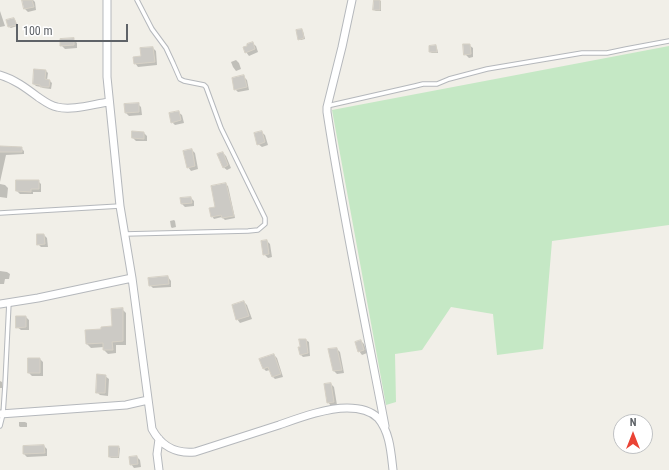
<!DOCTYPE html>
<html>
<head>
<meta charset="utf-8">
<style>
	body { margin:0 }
	#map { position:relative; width:669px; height:470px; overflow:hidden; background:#f1efe8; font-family:"Roboto Condensed",sans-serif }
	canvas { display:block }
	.north { position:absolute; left:613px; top:414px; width:40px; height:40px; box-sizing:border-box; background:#fff; border:1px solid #bfc1c3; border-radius:50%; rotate:0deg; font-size:11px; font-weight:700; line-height:16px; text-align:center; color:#5f6368 }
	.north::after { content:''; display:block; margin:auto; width:14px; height:18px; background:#ea4335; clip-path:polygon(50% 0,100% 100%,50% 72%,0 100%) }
	.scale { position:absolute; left:16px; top:24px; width:112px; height:18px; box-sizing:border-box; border:2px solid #5f6368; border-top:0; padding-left:5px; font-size:12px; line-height:14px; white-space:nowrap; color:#5f6368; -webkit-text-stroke:3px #fff; paint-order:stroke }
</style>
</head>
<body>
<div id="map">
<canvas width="669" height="470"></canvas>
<div class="north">N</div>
<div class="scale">100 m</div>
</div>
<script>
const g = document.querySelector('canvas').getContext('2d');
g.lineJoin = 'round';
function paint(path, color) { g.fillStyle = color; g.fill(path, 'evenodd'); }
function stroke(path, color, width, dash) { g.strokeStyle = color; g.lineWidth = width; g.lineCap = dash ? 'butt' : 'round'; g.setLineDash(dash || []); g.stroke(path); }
paint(new Path2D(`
	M669 46V225L552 241 543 349 497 355 493 314 451 307 422 350 395 354 396 402 386 405 332 110Z`), '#c5e8c5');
paint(new Path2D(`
	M28 0H33L35 2 36 10 28 12 25 9Z
	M375 0 381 1V11H376L374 10Z
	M0 11 5 26 0 27Z
	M14 19 15 20 17 26 11 28 9 27 8 21Z
	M302 30 303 31 305 39 301 40 299 39Z
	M73 39 77 43V48L65 49 61 45Z
	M252 43 256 46 258 52 249 56 246 52Z
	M469 45 473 48V57L469 58 465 54Z
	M436 46 437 48 438 53H432L430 52Z
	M153 48 156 51 157 65 138 67 135 63Z
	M236 60 239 63 241 69 236 71 233 67 231 62Z
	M35 70 46 71 48 73 47 80H49L52 83 51 89 43 88 41 87 36 86 34 84Z
	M244 77 247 80 249 90 238 92 235 89Z
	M138 104 141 107 142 115 129 116 126 113Z
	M178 112 182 115 184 123 175 125 172 122Z
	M133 132 144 133 147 136V141H136L133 138Z
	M261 132 265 135 268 145 262 147 258 144Z
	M0 147 21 148 24 151V154L6 155 0 182Z
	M192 150 195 153 198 169 191 171 188 167Z
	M223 153 226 156 231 168 227 170 223 167Z
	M38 181 41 184V192H33V194H20L17 191Z
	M0 184 5 185 8 188 7 198 0 197Z
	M225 184 228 186 235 218 225 220 222 217 214 219 212 216Z
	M191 198 194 201V206L185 207 182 204Z
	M174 220 175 221 176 227 172 228 171 227 170 221Z
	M44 235 47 238 48 247H41L38 244Z
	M267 241 270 244 272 257 268 258 264 254Z
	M0 271 7 272 10 274 9 279H5L4 284H0Z
	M168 277 171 281V287L153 288 150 285Z
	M244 302 247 305 252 319 240 323 237 319Z
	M122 309 126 313V345H116V353L108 354 104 350V347L91 348 87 344 113 327Z
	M26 317 29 320V330H21L17 327Z
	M306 340 309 342 310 356 303 357 301 355Z
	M361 341 364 344 367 353 362 355 359 351Z
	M337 349 340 352 344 373 337 374 334 371 330 350Z
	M274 355 277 358 283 377 275 379 273 377 270 370 266 371 264 369Z
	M29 359H40L43 362V376H32L29 373Z
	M105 376 109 379 108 396 100 395 97 392Z
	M0 381 2 382V388H0Z
	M331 384 334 387 337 405 331 406 328 402Z
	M19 422H25L27 423V427H20L19 426Z
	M44 446 47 449V456L27 457 24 454Z
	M118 447 120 448 119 458H111L110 457Z
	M137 457 140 460 141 467 134 468 131 464Z`), '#0003');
const building = new Path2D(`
	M22 0H32L34 7 24 9Z
	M374 0H380V10H373Z
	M14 18 17 25 8 27 6 20Z
	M302 29 304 38 298 40 296 30Z
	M74 38V45L60 46V39Z
	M253 42 255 49 245 53 243 47 247 46V44Z
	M463 44H470L471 54 464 55Z
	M436 45 437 52H429V46Z
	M153 47 155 62 134 64 133 57 141 56 140 48Z
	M34 69 46 70 45 79 50 80 49 87H40V85L33 84Z
	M244 75 247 87 234 90 232 78Z
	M139 103V112L125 113 124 104Z
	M179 111 181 120 171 123 169 113Z
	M132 131 144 132V139L132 138Z
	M262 131 265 142 257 145 254 133Z
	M0 146 22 147V152H0Z
	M192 149 195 166 187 168 183 151Z
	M223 152 228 165 223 168 217 154Z
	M16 180H39V189H31V192L16 191Z
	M226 183 234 216 222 218 221 215 211 217 209 208 215 207 211 186Z
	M191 197 192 203 181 204 180 198Z
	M37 234H44L45 244 37 245Z
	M267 240 269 254 263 255 261 241Z
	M168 276 169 284 149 286 148 278Z
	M244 301 249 316 236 320 232 305Z
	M123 308V341L112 342 113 350H103V343L86 344 85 330 101 329V327L112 326 111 309Z
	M16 316H26V327L16 328Z
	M299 339H306L308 353 300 355 298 347H300Z
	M361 340 364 350 358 352 355 342Z
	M337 348 342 370 333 371 328 349Z
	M274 354 281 374 272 377 268 367 263 369 259 359Z
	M28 358H40V373H28Z
	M97 374 106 375 105 393H96Z
	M331 383 334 402 327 403 324 384Z
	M44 445 45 453 23 454V446Z
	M109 446H119L118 457H109Z
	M137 456 138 464 130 465 129 457Z`);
paint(building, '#cccac5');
stroke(building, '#d6d1c6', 1);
const service = new Path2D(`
	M327 106 415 86 423 84H437L449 79 487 69 582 53H607L626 49 669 41
	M0 213 120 206
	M125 234 248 231 258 230 265 224V218L221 128 206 87 204 85 184 81 180 79 173 63 166 48 152 29 137 0
	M0 426 3 414 5 385 9 302`);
const minor = new Path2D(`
	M107 0V77L120 206 132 278 152 429C161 446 176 454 195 452 223 443 251 434 279 425 299 418 326 408 347 408 358 408 370 410 378 418 390 432 391 453 393 470
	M352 0 342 47 327 107V112C343 217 365 321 385 426
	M0 75C14 79 26 88 38 97 44 101 50 106 57 107 72 111 94 104 109 102
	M0 304 38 298 132 278
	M0 414 126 405 148 400
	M159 439 157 454 159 470`);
stroke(service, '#b5b8bc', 5.5);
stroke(minor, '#b5b8bc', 9);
stroke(service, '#fff', 3.5);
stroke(minor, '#fff', 7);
</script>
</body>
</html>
